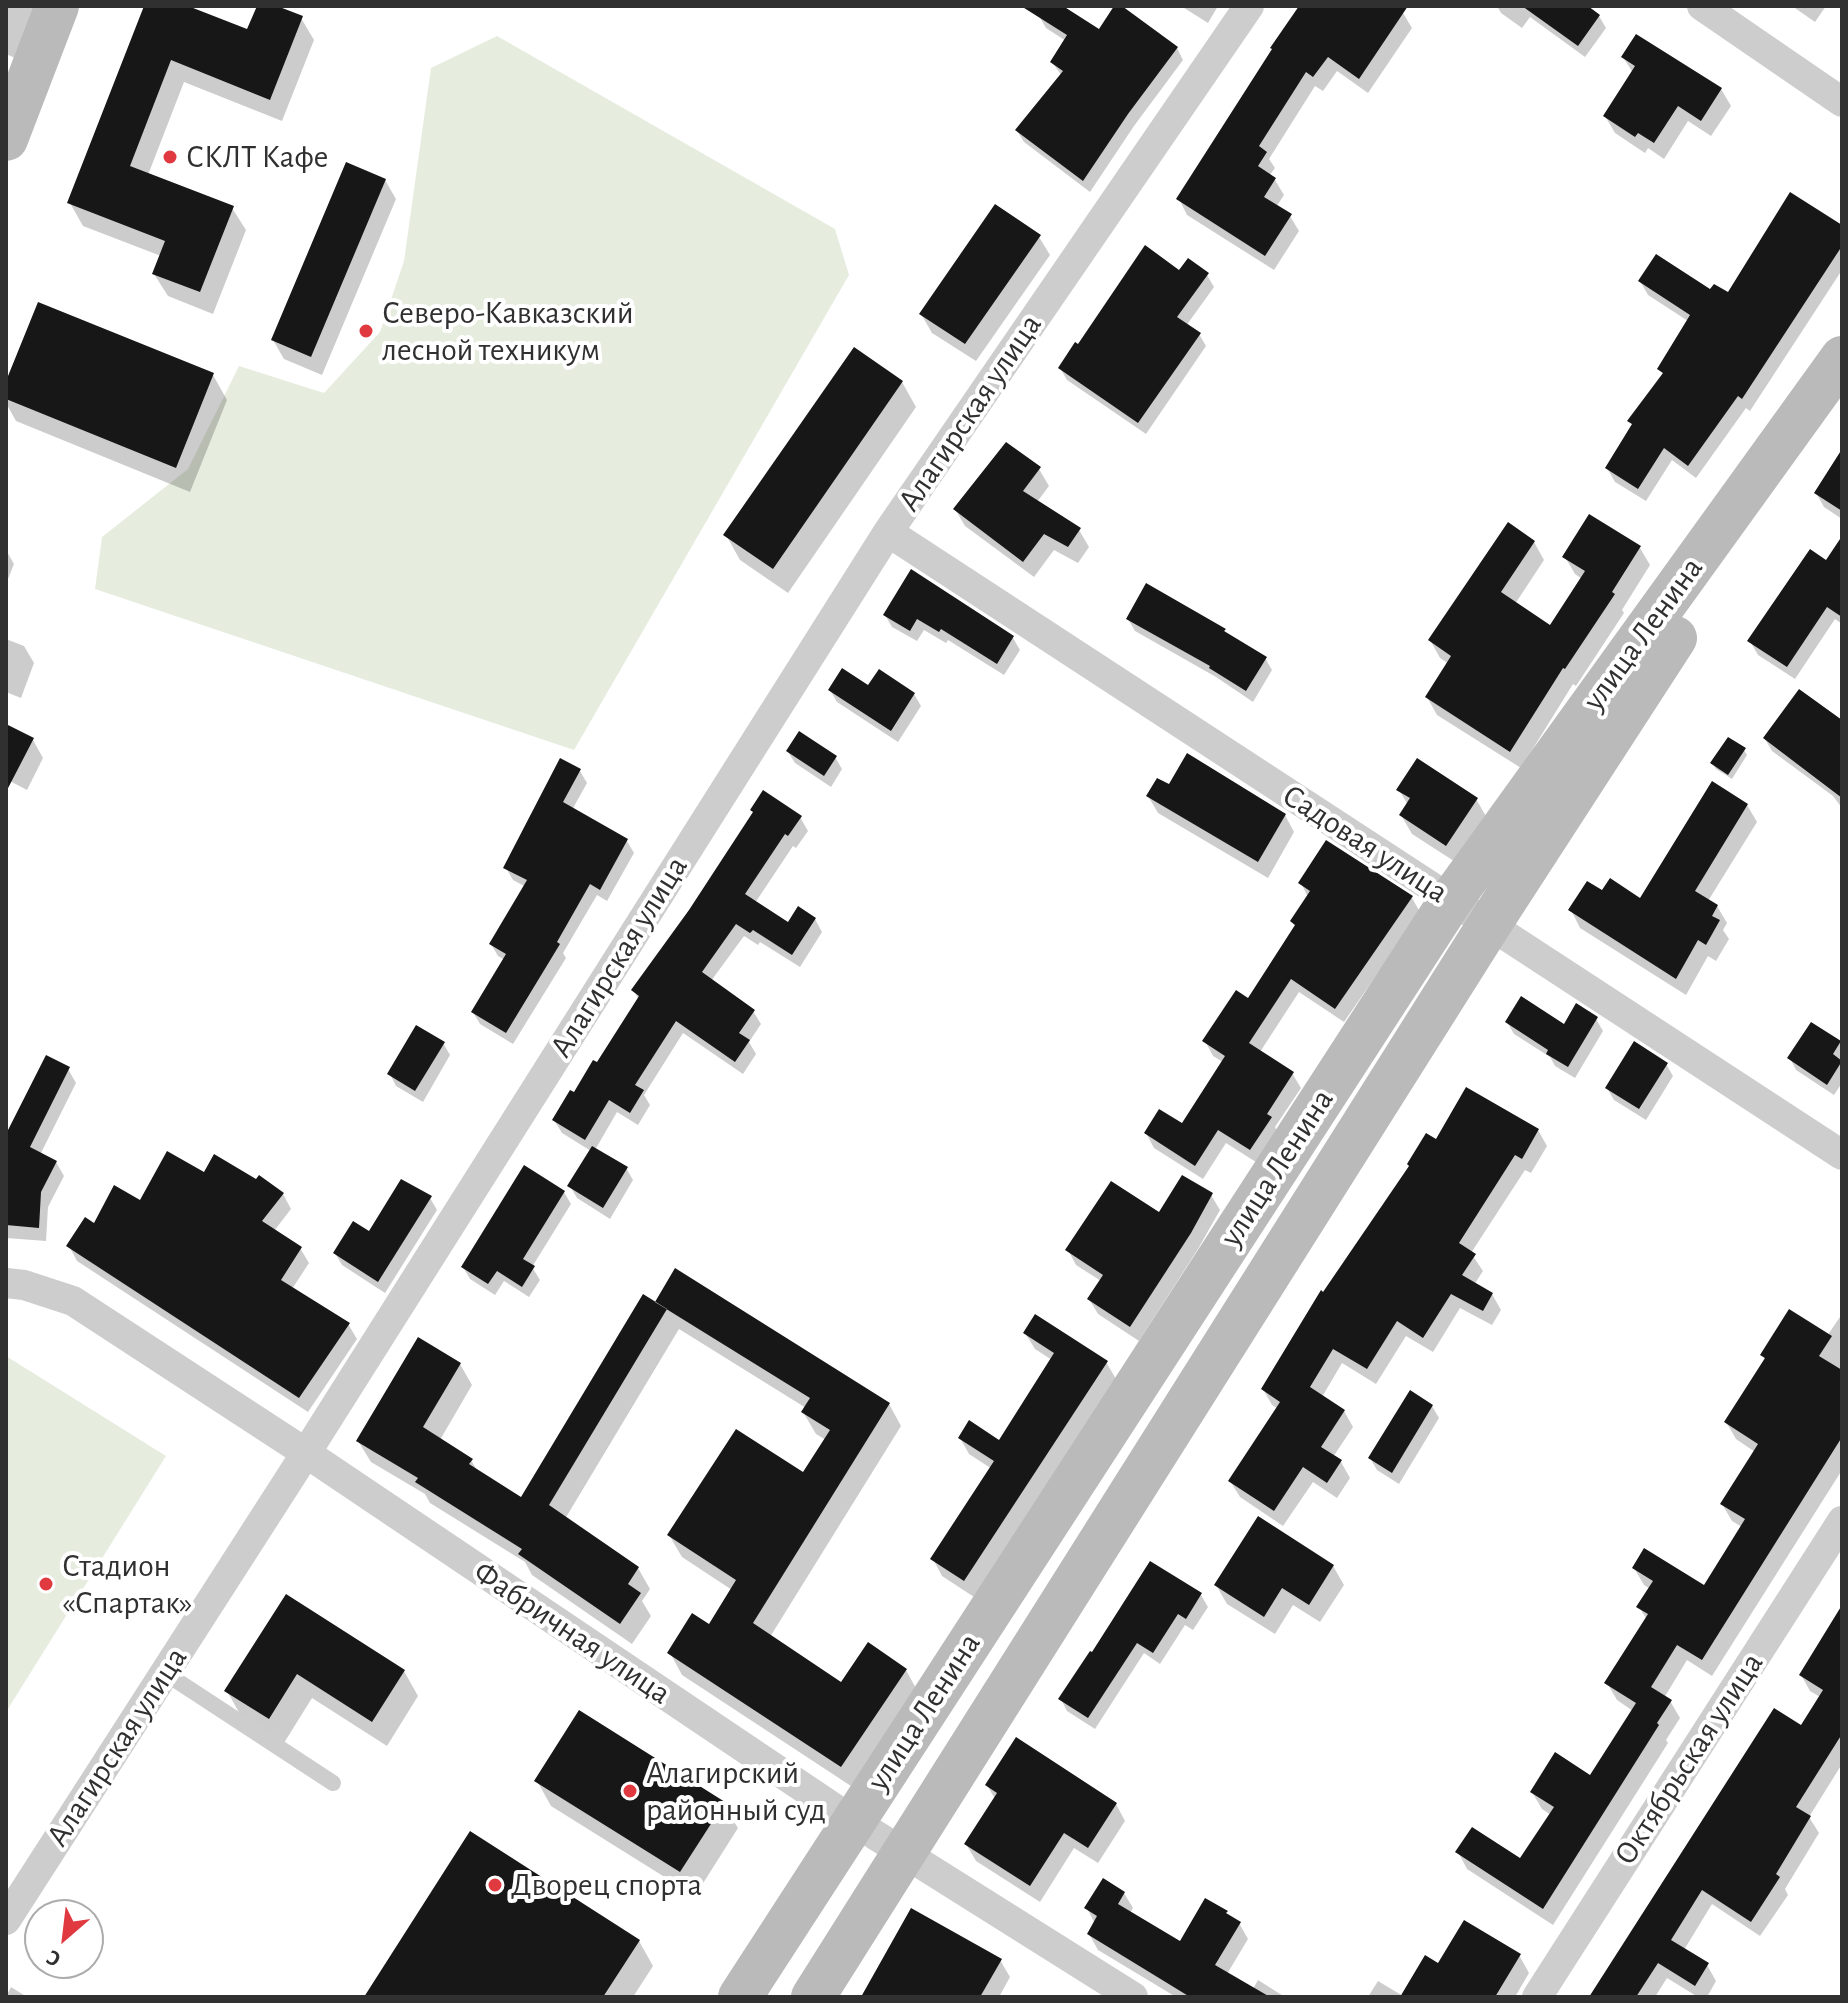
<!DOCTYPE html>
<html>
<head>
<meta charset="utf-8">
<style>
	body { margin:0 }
	#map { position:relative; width:1848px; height:2003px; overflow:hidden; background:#fff; font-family:"Alegreya Sans",sans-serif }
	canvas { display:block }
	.frame { position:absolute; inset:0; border:8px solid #303030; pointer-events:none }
	.north { position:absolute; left:24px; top:1899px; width:80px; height:80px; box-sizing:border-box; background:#fff; border:2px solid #acacac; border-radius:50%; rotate:208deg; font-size:22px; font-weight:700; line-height:32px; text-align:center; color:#303030 }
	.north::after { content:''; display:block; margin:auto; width:28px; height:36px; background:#e03a40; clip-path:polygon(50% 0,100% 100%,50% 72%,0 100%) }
</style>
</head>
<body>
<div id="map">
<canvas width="1848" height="2003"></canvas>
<div class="frame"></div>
<div class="north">С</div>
</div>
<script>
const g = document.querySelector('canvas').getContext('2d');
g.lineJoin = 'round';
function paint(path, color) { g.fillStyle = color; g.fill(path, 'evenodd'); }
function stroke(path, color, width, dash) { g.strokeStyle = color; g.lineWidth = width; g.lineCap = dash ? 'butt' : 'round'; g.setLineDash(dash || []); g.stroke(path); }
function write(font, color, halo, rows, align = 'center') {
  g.font = font + ' "Alegreya Sans",sans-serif'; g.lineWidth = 8; g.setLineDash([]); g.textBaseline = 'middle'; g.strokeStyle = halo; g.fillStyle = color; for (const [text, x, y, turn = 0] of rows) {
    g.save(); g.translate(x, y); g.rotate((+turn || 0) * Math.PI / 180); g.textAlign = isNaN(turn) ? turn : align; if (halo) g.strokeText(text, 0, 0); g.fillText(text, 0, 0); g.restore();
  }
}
paint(new Path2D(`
	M497 36 835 229 849 275 574 750 95 589 102 537 188 469 239 366 324 393 380 332 404 261 431 68Z
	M6 1356 166 1456 6 1712Z`), '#e6eddf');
paint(new Path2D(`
	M6 6H37L15 58 6 54Z
	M146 6H182L249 32 259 6H271L301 18 314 40 282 121 184 82 148 175 232 208 246 230 213 314 168 296 154 274 161 256 83 226 70 203Z
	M1046 6H1059L1100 32 1118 6 1177 48 1183 60 1134 126 1090 192 1024 142 1017 131 1062 76 1052 62 1066 41 1046 28 1039 16Z
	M1181 6H1218L1208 23Z
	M1301 6H1393L1403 13 1412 28 1368 93 1337 71 1323 91 1315 86 1269 159 1275 168 1269 176 1275 180 1284 195 1276 207 1290 216 1299 231 1274 270 1187 215 1179 199Z
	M1497 6H1585L1599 16 1606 28 1585 57 1530 17 1522 28 1501 13Z
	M1792 6H1826L1815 22Z
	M1623 57 1721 89 1731 106 1711 136 1688 121 1664 159 1648 148 1645 153 1615 133 1605 116 1633 73Z
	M385 180 396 199 322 375 284 359 273 340Z
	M1842 228V270L1750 411 1746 408 1696 478 1672 460 1646 501 1615 482 1607 468 1633 426 1630 421 1664 376 1660 369 1688 321 1648 295 1640 281 1728 295Z
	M1039 237 1050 255 976 361 932 333 921 314Z
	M1180 273 1207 275 1214 287 1186 326 1199 334 1206 346 1146 434 1067 380 1060 368 1078 347Z
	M213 375 227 400 190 492 16 421 6 403V386Z
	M902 382 916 407 788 593 740 560 726 535Z
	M1039 469 1049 486 1037 502 1079 530 1089 547 1078 563 1054 550 1034 577 965 526 955 509Z
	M1842 479V519L1824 507 1816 493Z
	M1842 540V624L1835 619 1795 679 1758 655 1750 641 1827 563Z
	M1534 542 1544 560 1515 604 1550 627 1582 579 1575 574 1565 557 1640 548 1650 565 1622 610 1624 613 1576 686 1573 684 1521 768 1437 715 1427 697 1449 664 1440 658 1430 640Z
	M6 550 14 564 6 584Z
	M912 571 1013 638 1020 650 1004 675 948 640 946 643 924 630 917 641 892 627 885 615Z
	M1128 619 1224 630 1227 634 1265 658 1272 670 1253 702 1216 677 1135 631Z
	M6 639 24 646 34 663 21 698 6 692Z
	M869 688 914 694 921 706 898 742 837 702 830 690Z
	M1842 724V808L1833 796 1772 751 1765 739Z
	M6 726 33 740 43 758 27 790 6 779Z
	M1744 750 1747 755 1732 779 1716 769 1713 764Z
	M788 752 835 757 842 769 831 787 795 763Z
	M580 771 587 783 572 810 627 841 634 853 607 901 597 895 563 953 566 958 513 1044 480 1024 473 1012 505 960 498 956 491 944 526 887 513 880 506 868Z
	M1169 787 1285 815 1294 832 1268 878 1158 813 1148 796Z
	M1399 790 1476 799 1487 818 1457 863 1412 834 1401 815 1408 805Z
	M1747 805 1757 822 1708 901 1717 906 1727 923 1723 930 1729 939 1716 961 1708 956 1686 995 1580 928 1571 910 1603 893 1641 901Z
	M800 817 808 831 796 848 793 846 755 903 789 925 815 919 822 932 800 967 760 942 758 945 744 936 711 981 753 1011 761 1024 749 1042 756 1054 743 1074 683 1033 644 1095 650 1105 638 1125 617 1112 595 1150 626 1168 633 1180 610 1219 577 1198 570 1186 591 1151 562 1133 554 1120 598 1065 639 1000 634 991Z
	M1301 883 1412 898 1420 912 1344 1022 1299 992 1260 1052 1292 1073 1301 1088 1275 1127 1278 1133 1259 1164 1226 1143 1203 1179 1154 1148 1146 1133 1182 1126 1223 1062 1213 1056 1205 1041 1248 1001 1296 927 1292 921 1308 897Z
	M1596 1019 1603 1031 1575 1078 1555 1066 1550 1057 1514 1034 1507 1022 1565 1026Z
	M443 1043 450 1055 423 1102 396 1086 390 1074Z
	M1840 1043 1842 1047V1083L1834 1095 1796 1070 1790 1058Z
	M1666 1064 1673 1076 1646 1120 1614 1100 1607 1088Z
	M68 1069 76 1083 40 1155 56 1162 64 1176 48 1207 46 1241 6 1238V1138Z
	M1538 1130 1547 1146 1531 1173 1525 1170 1471 1253 1483 1271 1474 1285 1492 1294 1501 1310 1492 1325 1460 1308 1433 1352 1406 1336 1376 1384 1342 1363 1322 1397 1344 1411 1353 1427 1333 1457 1341 1462 1350 1478 1337 1498 1313 1482 1283 1526 1240 1497 1230 1481 1278 1409 1272 1405 1263 1389 1324 1294 1436 1142Z
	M204 1175 283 1194 291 1209 274 1231 300 1248 309 1263 292 1289 348 1324 357 1339 308 1412 77 1261 69 1246 95 1226Z
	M564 1192 571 1204 532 1267 540 1280 529 1297 504 1281 495 1295 470 1279 463 1267Z
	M1211 1195 1220 1210 1198 1249 1139 1341 1098 1314 1089 1299 1101 1281 1076 1265 1068 1250Z
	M430 1198 437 1210 385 1293 342 1265 335 1253Z
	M657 1302 889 1404 901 1426 770 1637 842 1685 906 1670 918 1692 854 1788 682 1675 670 1653 710 1626 732 1590 682 1557 669 1535 804 1475 826 1440 816 1434 803 1412 806 1408 679 1329 565 1519 638 1568 650 1589 642 1601 651 1616 632 1644 532 1575 525 1562 430 1503 425 1494 371 1462 358 1441 460 1364 472 1385 440 1440 471 1460 478 1472 522 1499 661 1308Z
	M1842 1314V1470L1712 1676 1687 1660 1664 1698 1670 1701 1680 1718 1666 1740 1668 1743 1553 1925 1467 1869 1458 1852 1521 1861 1551 1815 1542 1809 1532 1792 1590 1777 1633 1711 1617 1700 1607 1683 1647 1620 1639 1607 1650 1589 1644 1585 1634 1568 1705 1587 1742 1527 1732 1521 1722 1504 1755 1452 1736 1439 1726 1422 1766 1361 1762 1355 1827 1336Z
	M1025 1333 1106 1362 1116 1379 974 1597 942 1576 933 1559 992 1469 969 1454 960 1438 999 1442 1052 1360 1035 1349Z
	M1432 1406 1439 1418 1399 1484 1377 1470 1370 1458Z
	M1333 1566 1344 1585 1320 1622 1293 1605 1275 1634 1227 1604 1216 1585Z
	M1201 1595 1208 1607 1193 1630 1185 1625 1160 1664 1144 1653 1095 1729 1067 1711 1061 1699Z
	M286 1596 404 1671 418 1696 387 1746 312 1698 284 1743 241 1716 227 1691Z
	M1842 1609V1764L1809 1817 1819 1833 1785 1889 1788 1895 1760 1936 1712 1904 1684 1950 1707 1965 1716 1981 1707 1997H1698L1667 1978 1655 1997H1596L1802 1727 1820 1697 1810 1691 1801 1675Z
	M537 1781 723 1803 738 1828 695 1896 551 1806Z
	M987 1785 1116 1804 1125 1821 1098 1863 1074 1848 1040 1902 976 1861 966 1844 995 1799Z
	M1124 1893 1133 1908 1130 1913 1180 1943 1239 1923 1248 1939 1227 1974 1253 1989 1258 1980 1285 1997H1176L1098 1950 1089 1934 1095 1924 1087 1908Z
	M912 1911 1000 1960 1010 1977 999 1997H861Z
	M639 1941 653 1966 633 1997H366Z
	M1519 1955 1529 1973 1515 1997H1368L1378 1981 1403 1996 1439 1966Z
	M11 1987 27 1997H6Z`), '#0003');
paint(new Path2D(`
	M144 6H188L247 29 257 6H277L303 16 270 100 171 60 130 166 234 206 200 292 152 274 165 241 67 203Z
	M1021 6H1063L1099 29 1114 6H1122L1178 47 1128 114 1083 181 1015 130 1063 71 1050 62 1067 35Z
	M1299 6H1408L1359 79 1328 57 1313 77 1306 72 1259 146 1267 152 1258 166 1276 178 1264 197 1292 214 1265 256 1176 199 1272 49 1270 48Z
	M1522 6H1588L1600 15 1578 46Z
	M1636 34 1722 88 1701 121 1678 106 1654 143 1638 133 1635 137 1603 116 1635 66 1621 57Z
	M346 162 386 179 311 357 271 340Z
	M1790 192 1842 225V246L1742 399 1738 396 1688 466 1664 448 1638 489 1605 468 1632 424 1627 421 1663 373 1657 369 1690 315 1638 281 1656 254 1710 289 1714 284 1728 292Z
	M995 204 1041 235 965 344 919 314Z
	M1145 245 1179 270 1188 258 1209 273 1177 317 1201 333 1138 423 1058 368 1075 342 1078 344Z
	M38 302 214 373 176 468 6 399V381Z
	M854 347 903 381 773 569 723 535Z
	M1006 442 1041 467 1023 491 1081 528 1068 547 1044 534 1023 562 953 509Z
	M1842 449V511L1814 493Z
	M1589 514 1641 546 1612 592 1615 594 1565 669 1563 668 1510 752 1425 697 1451 656 1428 640 1508 522 1535 541 1501 592 1550 625 1585 571 1562 557Z
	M1842 536V617L1827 607 1787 667 1747 641 1810 549 1826 560Z
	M911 569 1014 636 997 664 941 629 939 632 917 619 910 631 883 615Z
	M1146 583 1226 629 1224 631 1267 657 1246 691 1209 668 1210 666 1126 619Z
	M842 668 868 685 879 669 915 693 891 731 828 690Z
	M1799 689 1842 720V798L1763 738Z
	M6 724 34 738 6 792Z
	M799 731 837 756 824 776 786 751Z
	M1728 737 1746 748 1728 775 1710 763Z
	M1187 753 1286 814 1258 862 1146 796 1157 778 1169 784Z
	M560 758 581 769 563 802 628 839 600 890 590 884 557 942 560 944 506 1033 471 1012 506 954 489 944 527 880 503 868Z
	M1417 758 1478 798 1446 846 1399 815 1410 798 1396 790Z
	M1712 781 1748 804 1695 891 1718 905 1712 916 1720 920 1706 945 1698 940 1676 979 1568 910 1587 881 1602 890 1610 878 1640 898Z
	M763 790 802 816 788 836 785 834 745 894 788 922 798 906 816 918 792 955 753 930 750 933 736 924 702 972 755 1010 739 1033 750 1040 735 1062 676 1021 635 1085 644 1090 630 1113 609 1100 585 1140 552 1120 570 1090 574 1092 593 1060 597 1062 639 996 631 990 689 910 753 812 750 810Z
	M1326 840 1413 896 1335 1009 1291 979 1249 1043 1294 1072 1267 1114 1272 1117 1250 1150 1218 1130 1195 1166 1144 1133 1159 1109 1182 1123 1225 1056 1202 1041 1236 990 1248 998 1295 925 1290 921 1310 891 1298 883Z
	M1521 996 1564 1024 1576 1003 1598 1017 1568 1067 1546 1054 1548 1050 1505 1022Z
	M1811 1022 1841 1041 1833 1054 1842 1061 1827 1085 1787 1058Z
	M416 1025 445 1042 415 1091 387 1074Z
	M1634 1041 1668 1063 1639 1109 1605 1088Z
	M46 1055 70 1067 30 1147 57 1161 41 1192 39 1228 6 1225V1134Z
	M1466 1087 1539 1129 1522 1159 1515 1155 1459 1243 1476 1254 1462 1275 1493 1293 1483 1311 1451 1294 1423 1338 1397 1321 1367 1369 1333 1349 1310 1387 1345 1410 1321 1447 1342 1460 1327 1483 1303 1467 1274 1511 1228 1481 1280 1402 1261 1389 1321 1290 1323 1292 1409 1166 1407 1164 1426 1133 1436 1139Z
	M592 1146 628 1167 603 1208 567 1186Z
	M167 1151 204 1172 214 1154 256 1179 259 1175 284 1193 262 1221 302 1247 281 1280 350 1323 299 1398 66 1246 85 1217 94 1223 114 1185 140 1200Z
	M524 1165 565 1191 523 1259 535 1266 522 1287 497 1271 488 1284 461 1267Z
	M1182 1175 1213 1193 1191 1233 1130 1327 1087 1299 1103 1275 1065 1250 1111 1181 1159 1212Z
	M401 1179 432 1196 378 1282 333 1253 353 1221 369 1231Z
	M675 1268 890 1403 753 1623 841 1682 868 1642 907 1669 841 1767 667 1653 692 1613 709 1624 736 1580 667 1535 736 1429 803 1472 830 1430 801 1412 810 1398 655 1302Z
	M643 1294 667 1309 549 1505 639 1567 628 1584 641 1593 620 1624 518 1554 522 1549 415 1482 418 1478 356 1441 418 1337 461 1363 423 1427 473 1459 469 1464 521 1497Z
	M1789 1309 1832 1336 1819 1356 1842 1370V1437L1702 1660 1677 1645 1651 1687 1672 1700 1657 1723 1659 1725 1543 1909 1455 1852 1472 1827 1520 1858 1554 1807 1530 1792 1555 1752 1590 1775 1636 1703 1604 1683 1648 1614 1636 1607 1653 1581 1632 1568 1644 1548 1704 1585 1745 1519 1720 1504 1758 1444 1724 1422 1765 1358 1760 1355Z
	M1035 1314 1108 1361 964 1581 930 1559 994 1461 958 1438 969 1420 999 1440 1054 1353 1023 1333Z
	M1410 1390 1433 1405 1392 1473 1368 1458Z
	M1258 1516 1334 1565 1309 1605 1282 1588 1264 1617 1214 1585Z
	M1150 1561 1202 1593 1186 1619 1178 1614 1153 1653 1137 1643 1088 1718 1058 1699 1090 1651 1092 1652Z
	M286 1594 405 1670 372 1722 297 1674 269 1719 224 1691Z
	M1842 1605V1734L1796 1807 1811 1816 1776 1874 1780 1877 1751 1922 1702 1890 1671 1940 1709 1963 1695 1986 1658 1963 1636 1997H1589L1774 1708 1801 1725 1823 1690 1799 1675Z
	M579 1710 725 1802 680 1872 534 1781Z
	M1016 1737 1117 1803 1088 1848 1064 1833 1030 1886 964 1844 997 1793 985 1785Z
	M470 1831 640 1940 603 1997H364Z
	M1103 1878 1125 1892 1118 1904 1180 1941 1205 1898 1228 1911 1226 1913 1241 1922 1215 1965 1270 1997H1190L1087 1934 1097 1916 1084 1908Z
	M911 1908 1002 1959 980 1997H861Z
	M1464 1920 1521 1954 1495 1997H1400L1425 1955 1438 1963Z`), '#171717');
stroke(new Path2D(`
	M165 1673 333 1783`), '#cdcdcd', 16);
stroke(new Path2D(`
	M1702 6 1842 102
	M888 532 1842 1155
	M6 1283 24 1285 73 1301 306 1453 853 1821 1133 1997
	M6 1920 306 1453 888 532 1249 6
	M1537 1997 1842 1521`), '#cdcdcd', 30);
stroke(new Path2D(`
	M6 139 57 6
	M740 1997 1451 900 1842 358
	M813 1997 1489 925 1675 638`), '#bababa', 44);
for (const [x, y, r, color] of [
	[170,157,8,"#e03a40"],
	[366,331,8,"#e03a40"],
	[46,1584,8,"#e03a40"],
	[630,1791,8,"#e03a40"],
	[495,1885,8,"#e03a40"]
]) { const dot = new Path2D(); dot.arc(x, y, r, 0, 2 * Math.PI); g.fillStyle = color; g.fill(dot); stroke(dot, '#fff', 3); }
write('32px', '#303030', '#fff', [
	["СКЛТ Кафе",186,157],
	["Северо-Кавказский",382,313],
	["лесной техникум",382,350],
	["Стадион",62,1566],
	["«Спартак»",62,1603],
	["Алагирский",646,1773],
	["районный суд",646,1810],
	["Дворец спорта",511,1885]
], 'left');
write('32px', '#303030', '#fff', [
	["Алагирская улица",970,413,-56],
	["улица Ленина",1643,634,-54],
	["Садовая улица",1365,844,33],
	["Алагирская улица",619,957,-58],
	["улица Ленина",1277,1168,-57],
	["Фабричная улица",572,1633,34],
	["улица Ленина",924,1712,-57],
	["Алагирская улица",117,1747,-57],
	["Октябрьская улица",1689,1759,-57]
]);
</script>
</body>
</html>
